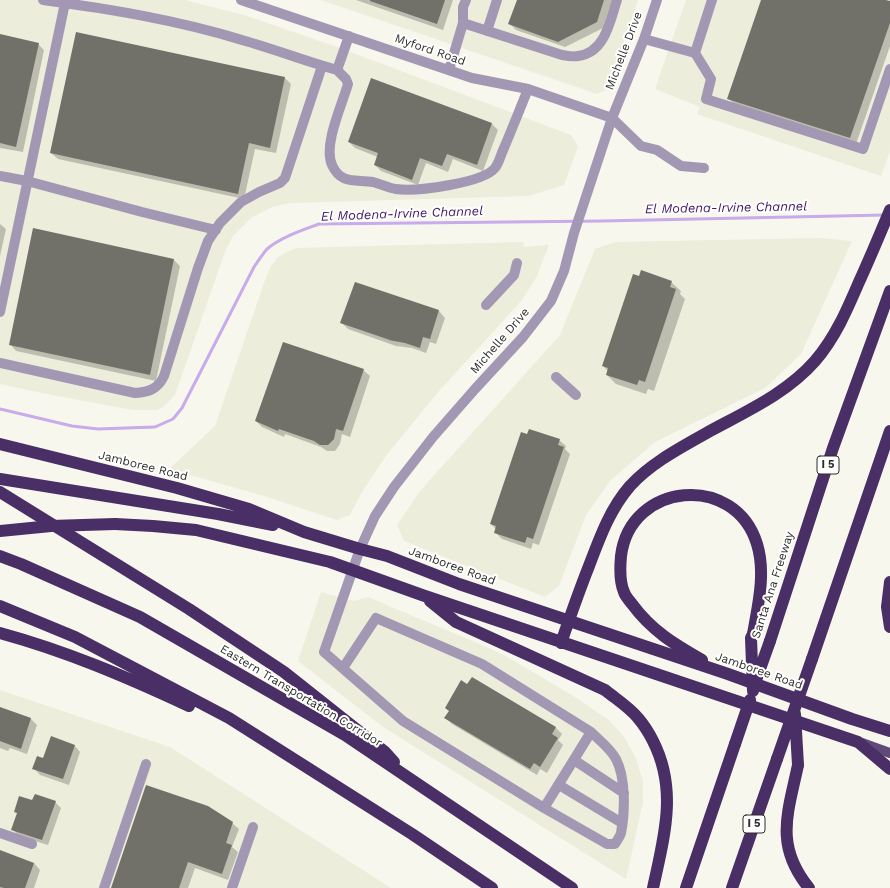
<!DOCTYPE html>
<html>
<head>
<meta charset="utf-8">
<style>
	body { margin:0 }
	canvas { display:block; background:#f7f7ed }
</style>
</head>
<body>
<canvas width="890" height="888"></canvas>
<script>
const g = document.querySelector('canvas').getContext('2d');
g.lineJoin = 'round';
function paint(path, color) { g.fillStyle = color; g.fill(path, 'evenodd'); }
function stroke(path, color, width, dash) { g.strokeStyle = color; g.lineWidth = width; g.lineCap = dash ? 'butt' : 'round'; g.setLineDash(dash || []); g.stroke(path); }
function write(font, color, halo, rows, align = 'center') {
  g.font = font + ' "Work Sans",sans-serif'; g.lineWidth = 4; g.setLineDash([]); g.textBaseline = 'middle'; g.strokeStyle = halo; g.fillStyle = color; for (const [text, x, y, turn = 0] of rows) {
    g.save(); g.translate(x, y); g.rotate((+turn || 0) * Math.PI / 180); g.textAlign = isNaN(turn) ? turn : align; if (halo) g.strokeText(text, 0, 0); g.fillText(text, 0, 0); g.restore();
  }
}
paint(new Path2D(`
	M0 0H185L244 15 340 48 571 135 578 146 564 185 528 196 290 203 272 207 251 218 233 236 226 249 175 395 163 407 157 410H132L42 393 0 384Z
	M321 0H638L608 89 597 94Z
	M686 0H890V151L881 176 697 114 700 107 655 89Z
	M820 238 852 241 801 354 765 388 655 442 611 480 586 515 559 586 545 597 404 541 397 525 420 491 560 335 595 249 615 242Z
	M523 242 524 247 549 245 536 278 522 300 440 390 388 453 362 492 350 515 337 520 264 496 169 469 215 426 265 280 271 266 278 257 289 251 297 248Z
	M321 592 354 601 368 597 484 646 504 655 575 697 610 721 625 738 636 759 643 781V802L626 879 383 727 298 661Z
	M0 690 170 747 391 888H0Z`), '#eceddb');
paint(new Path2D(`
	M356 0H453L443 30Z
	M518 0H612L603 28 565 47 516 30 510 24Z
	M762 0H883L890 2V46L856 144 735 105 729 99Z
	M0 35 38 44 44 50 23 152 0 148Z
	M285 78 291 84 276 153 255 149 244 199 58 159 51 153Z
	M492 124 498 130 483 171 453 159 448 172 426 163 418 185 381 171 375 165 378 157 355 148 349 142Z
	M0 224 6 229 0 256Z
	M174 260 180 266 156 381 16 351 10 344Z
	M671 282 681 291 680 294 685 299 654 391 648 389 646 394 616 384 607 375 608 371 603 366Z
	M355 283 439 311 445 318 436 344 430 342 426 353 412 348 396 346 348 329 342 323Z
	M363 370 370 376 350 437 342 434 340 444 335 451H327L321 447 285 434 284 437 262 427 256 421Z
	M559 440 566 446 565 449 570 454 539 545 533 543 531 549 502 539 495 532 496 529 491 524Z
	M0 708 31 719 37 725 27 754 10 748 8 751 0 748Z
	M450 711 556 728 562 734 558 740 563 745 547 773 540 769 537 775 452 724 446 718Z
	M74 745 80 752 69 785 40 775 34 768 44 760Z
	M33 802H55L61 808 48 845 19 836 12 829 18 814 15 811Z
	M232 823 239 829 232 847 238 852 228 880 195 868 188 888H112Z
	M0 856 34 863 40 870 34 888H0Z`), '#0003');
stroke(new Path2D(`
	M0 409 72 426 98 429 155 427 173 419 182 408 254 267C258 261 262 255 267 249 281 237 303 230 319 224L602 221 884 215`), '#c7abeb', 3);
paint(new Path2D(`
	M370 0H445L437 24 370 1Z
	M517 0H604L597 22 558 42 508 24Z
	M761 0H886L890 1V23L850 138 727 99Z
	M76 32 285 77 270 148 249 143 238 194 50 153Z
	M0 34 39 43 16 147 0 143Z
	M371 78 492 123 477 165 447 154 442 166 420 158 412 180 374 165 378 153 348 142Z
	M33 228 174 259 150 375 9 345Z
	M641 270 672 281 670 287 676 289 645 382 639 380 637 385 606 375 608 368 602 366 633 274 639 276Z
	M355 282 439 310 430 339 423 337 420 348 405 343 389 340H390L340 323Z
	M283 342 364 369 343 431 336 429 334 439 328 445H320L314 441 279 429 278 431 255 421Z
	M529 429 560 439 558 445 564 447 533 539 527 537 525 543 494 533 496 526 490 524 521 432 527 434Z
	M472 677 556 727 552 734 558 738 540 767 534 763 530 769 444 718 449 711 445 708 461 680 467 684Z
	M0 707 31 718 21 749 0 741Z
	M51 736 75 745 63 779 32 769 37 756 43 758Z
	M146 785 208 806 233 822 226 843 232 845 222 874 188 862 179 888H111Z
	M35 794 56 801 42 840 11 830 17 813 14 812 19 796 32 800Z
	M0 850 34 863 25 888H4L0 887Z`), '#717169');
stroke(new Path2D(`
	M43 0C110 9 177 20 242 40 274 49 305 61 337 70L346 79 348 84C342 105 323 145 332 165 341 185 356 179 373 182 381 184 388 188 396 189 416 192 483 183 495 168 499 163 501 154 504 148 512 129 520 109 528 89
	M241 0 472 78 528 89 612 118 641 146 657 150 681 166 704 168
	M712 0 695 53 711 79 706 99 863 149 890 69
	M463 23V7L466 0
	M487 31 497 0
	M644 39 695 53
	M337 70 349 36
	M449 70 463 23 562 55C567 56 573 57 578 56 605 53 610 21 617 0
	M0 176 27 181 142 212 216 230
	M486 305 514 275 517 263
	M0 312 65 3 67 0
	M0 363 135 393C149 392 158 389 164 376L198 268 208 241 220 223 241 202 259 192 280 183 285 178 322 66
	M556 377 576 395
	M343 668 376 618 482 664 591 732 544 808 403 721 324 652 360 549 375 516 394 487 433 437 475 389 523 337 551 301 564 271 574 233 612 118 644 39 657 0
	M574 760 624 793
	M559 785 622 823
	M544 808 607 844H615C617 840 620 837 621 833 625 813 626 778 616 759 610 748 600 741 591 732
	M0 833 32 844
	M104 888 146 764
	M232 888 253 827`), '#a398b4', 10);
stroke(new Path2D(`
	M862 743 890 753`), '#604a7a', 10);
stroke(new Path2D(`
	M0 444 177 488 249 509 304 532 360 549 387 556 459 584 728 674 852 719 890 731
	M0 479 218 514 273 525
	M0 492 189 609 284 672 385 752 394 762
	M115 524 153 526 196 530 330 562 422 595 858 742 890 769
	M0 556 21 564 140 617 345 735 572 888
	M890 582 887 607 890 627
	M430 601 456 622 605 690C616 699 629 707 638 718 644 725 649 733 653 741 678 790 664 837 653 888
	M0 606 75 637 229 718 412 834 492 888
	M0 633C66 651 127 677 189 706
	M770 641 833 448 890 291
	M561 643C570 617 579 591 589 566 600 537 610 509 630 486 652 462 682 447 710 431 747 411 787 393 815 361 835 338 847 310 859 282 870 258 880 234 890 210
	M812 659 890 431
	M702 660C674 644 652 631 632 604 629 600 625 596 624 592 619 581 620 567 621 556 630 482 735 472 757 544 766 573 758 605 753 634
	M798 765C788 813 774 845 809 888
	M686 888 735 744
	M732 888 777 759`), '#492f65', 12);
stroke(new Path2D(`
	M0 531 51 526 115 524
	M753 634 751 638 753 691
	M755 683 770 641
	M795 714 798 765
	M735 744 750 700
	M777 759 812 659`), '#492f65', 12);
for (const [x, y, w] of [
	[828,465,22],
	[754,824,22]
]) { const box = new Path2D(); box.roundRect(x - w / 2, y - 9, w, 18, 3); g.fillStyle = '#fff'; g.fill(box); stroke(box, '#2d2d29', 1); }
write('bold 11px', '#2d2d29', null, [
	["I 5",828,465],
	["I 5",754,824]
]);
write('12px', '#2d2d29', '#fff', [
	["Myford Road",430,50,19],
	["Michelle Drive",624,51,-69],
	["Michelle Drive",500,341,-49],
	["Jamboree Road",143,466,14],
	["Jamboree Road",452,566,20],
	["Santa Ana Freeway",773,585,-72],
	["Jamboree Road",759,671,19],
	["Eastern Transportation Corridor",301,696,31]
]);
write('italic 13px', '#3f1761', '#fff', [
	["El Modena-Irvine Channel",726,208,-1],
	["El Modena-Irvine Channel",402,214,-2]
]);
</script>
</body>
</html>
